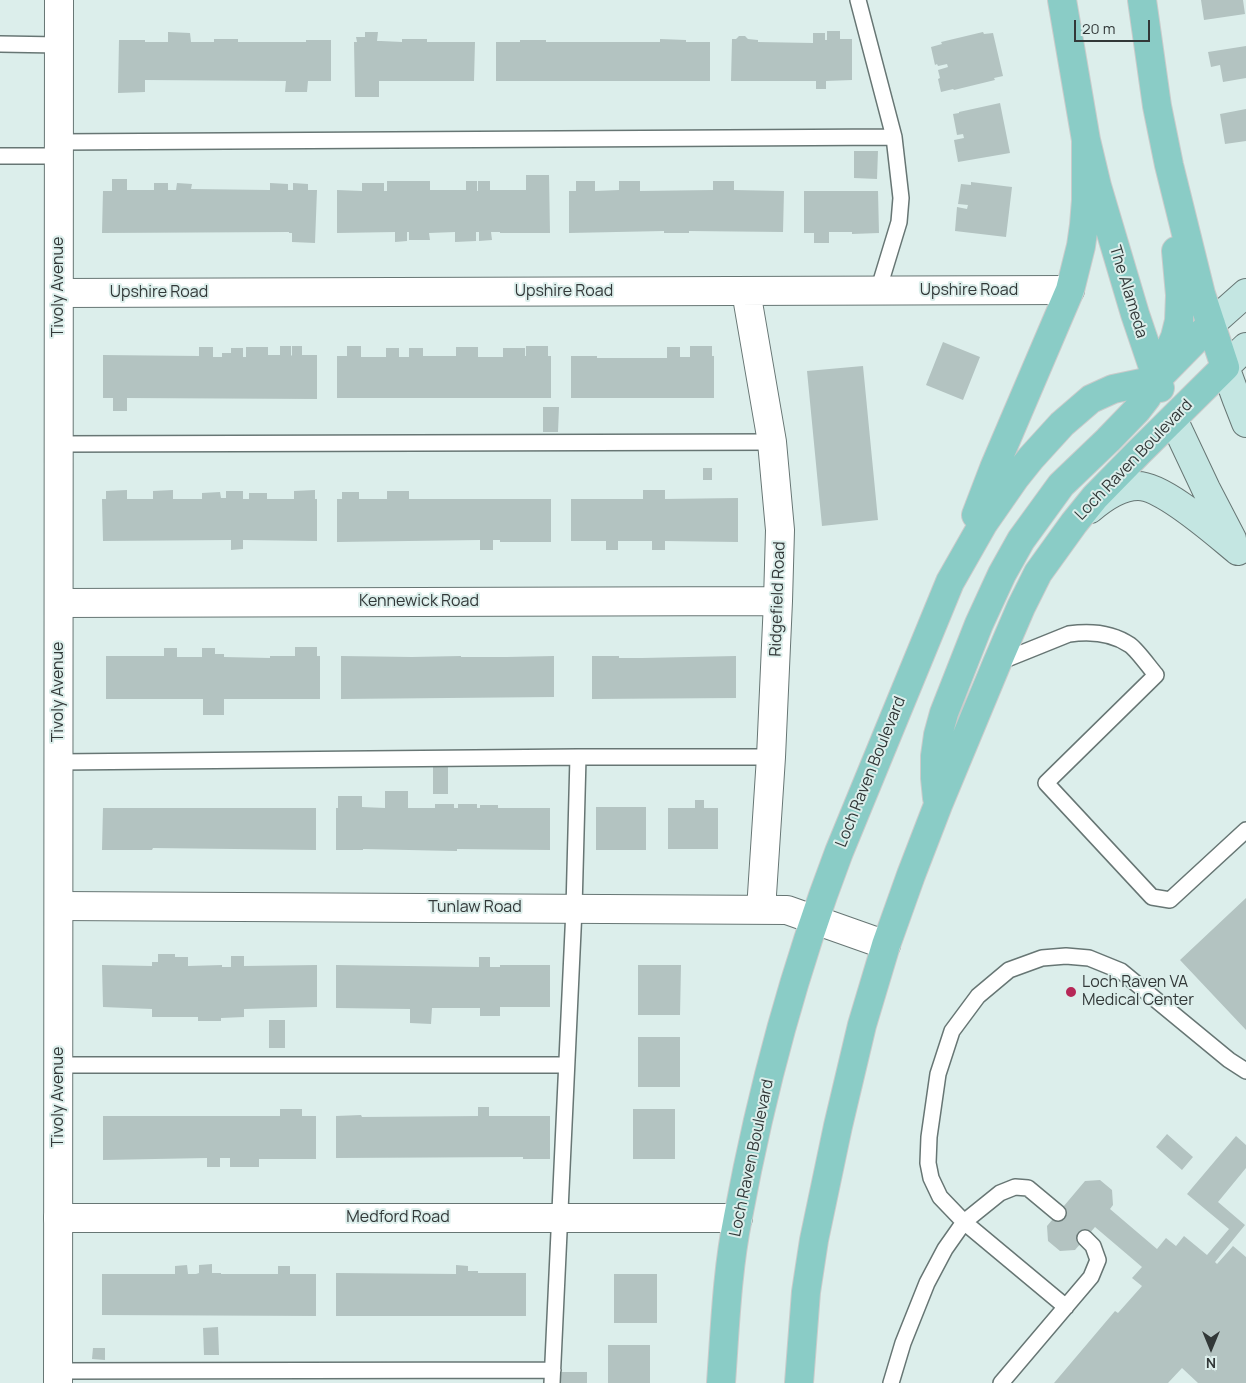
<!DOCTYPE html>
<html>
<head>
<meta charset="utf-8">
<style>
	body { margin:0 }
	#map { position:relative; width:1246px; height:1383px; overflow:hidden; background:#dceeeb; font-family:Manrope,sans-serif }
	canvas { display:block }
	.north { position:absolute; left:1186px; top:1323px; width:50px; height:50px; -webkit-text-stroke:4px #dceeeb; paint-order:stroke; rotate:180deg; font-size:14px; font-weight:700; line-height:20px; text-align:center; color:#323838 }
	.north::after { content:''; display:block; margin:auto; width:18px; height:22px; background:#323838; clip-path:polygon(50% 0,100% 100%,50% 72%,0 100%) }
	.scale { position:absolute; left:1074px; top:20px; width:76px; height:22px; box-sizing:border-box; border:2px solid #323838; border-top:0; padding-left:6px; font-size:15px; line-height:18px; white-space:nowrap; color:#323838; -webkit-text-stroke:4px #dceeeb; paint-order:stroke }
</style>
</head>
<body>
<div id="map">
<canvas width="1246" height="1383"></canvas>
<div class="north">N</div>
<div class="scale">20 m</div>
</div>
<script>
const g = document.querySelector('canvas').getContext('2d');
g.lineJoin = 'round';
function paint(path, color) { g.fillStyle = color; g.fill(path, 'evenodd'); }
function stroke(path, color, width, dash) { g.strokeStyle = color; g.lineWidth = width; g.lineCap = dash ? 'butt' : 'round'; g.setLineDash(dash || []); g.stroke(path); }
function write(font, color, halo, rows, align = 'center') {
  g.font = font + ' Manrope,sans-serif'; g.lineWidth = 4; g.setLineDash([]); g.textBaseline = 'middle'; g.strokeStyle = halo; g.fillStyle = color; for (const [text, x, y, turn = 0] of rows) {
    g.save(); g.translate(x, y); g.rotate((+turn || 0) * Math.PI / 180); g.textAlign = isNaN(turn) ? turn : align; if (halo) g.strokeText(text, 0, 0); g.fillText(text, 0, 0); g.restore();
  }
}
paint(new Path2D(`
	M1201 0H1243L1245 14 1204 20Z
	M827 31H840V39H852V80L826 81V89H816V81H731L732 39H736L739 36H745L748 39 758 40V42L813 43V33H825V40H827Z
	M168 32 190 33 191 42H214V39H238V42H306V40H331V81H308L307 92H285L286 81 145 80V92L118 93 119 40H145V42H168Z
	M365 32H378L377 41H381L402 42V39H427V42H475L474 81H379V97H355L354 42H357L356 37H365Z
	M983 32 984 34 993 33 1003 76 994 78 995 80 954 90 953 89 941 92 938 79 940 78 938 70 948 67 947 64 938 66 937 64 935 65 931 47 942 44 941 42Z
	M660 39 686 40V42H710V81H496V42H520V40H546V42H660Z
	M1246 46V78L1223 82 1220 65 1211 67 1208 52Z
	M1000 103 1010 153 958 162 954 140 964 138 963 134 957 135 953 114 959 113V112Z
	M1246 109V141L1225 144 1220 114Z
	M854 151H878L877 179 854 178Z
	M526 175H549L550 233H500V232H491L492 240 479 241V232H476V241L455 242V232L429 233 430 240H409V232H407V241L395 242V232L337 233V190L362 191V183H384V191H387V181H430V190H466V181H477V191H478V181H490V190H526Z
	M112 179H127V190H154V183H168V190H176L177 183 192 184 191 189 269 190H270V183L288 184V190H293V183L308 184V190H317L315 243 292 242V233H289V232L102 233 103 191H112Z
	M576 181H595V191L619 190V181H640V191L713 190V181H734V190L784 191 783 232 689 231V233H664V231L569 233V191H576Z
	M971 182 1012 187 1006 237 955 231 957 207 967 209 968 205 958 204 961 184 971 185Z
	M804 191H878L879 233 852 234V232H829V243H814V233H804Z
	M943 342 980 357 963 400 926 385Z
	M280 346H291V355L292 356V346H302V355H317V399L127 398V411H113V398H103V355L199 356V347H213V357H222V353H231V348H243V357H246V347H268V355H280Z
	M347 346H361V357H386V348H399V357H409V348H423V356H456V347H478V357H503V348H525V356H526V346H548V356H551V398H337V356H347Z
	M690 346H712V356H714V398H571V356H597V358H667V347H680V357H690Z
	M863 366 878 520 822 526 807 371Z
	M543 407H559L558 432H543Z
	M703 468H712V480H703Z
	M127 490V499H153V491L173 490V499H202V493L220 492 221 498H226V491H243V499H249V493H267V499H294V491L315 490V499H317V541L243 540V549L231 550V540L103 541 102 499H106V491Z
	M643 490H665V499L738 498V542L665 541V550H652V541H618V550H606V541H571V499H643Z
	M387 491H409V499H551V542H500V540H493V550H480V540L337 542V499H342V492H359V499H387Z
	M295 647H317V656H320V699H224V715H203V699H106V656H164V648H177V657H202V648H215V654H224V657L270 658V656H295Z
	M341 656 412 657 461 656V657H507L554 656V697L341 699Z
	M592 656H619V658H642L736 656V698L592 699Z
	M433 766H448V794H433Z
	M385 791H408V808H435V804H454V808H458V804H477V808H480V805H498V808H550V850L457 849V851H455L363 849V850H336V808H338V796H362V807L385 808Z
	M695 800H704V808H718V849H668V808H695Z
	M596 807H646V850H596Z
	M103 808H316V850L153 848 152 850H102Z
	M1246 898V1030L1180 960Z
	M158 954H175V957H188V966L222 965V967H231V956H244V966L317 965V1007L244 1009V1017L221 1018V1021H198V1017H152V1009L103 1007 102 965 152 966V962H158Z
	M479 957H490V967H500V965H550V1007H500V1016H480V1008H432L431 1024 410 1023V1009L336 1008V965L479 967Z
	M638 965H681L680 1015H638Z
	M269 1020H285V1048H269Z
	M638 1037H680V1087H638Z
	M478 1107H489V1116H550V1159H523V1157L336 1158V1116L361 1115 362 1117 478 1116Z
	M280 1109H302V1116H316V1159H259V1167H230V1158H220V1167H207V1158L103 1160V1116H280Z
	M633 1109H675V1159H633Z
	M1167 1134 1193 1157 1182 1170 1156 1147Z
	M1236 1136 1246 1145V1168L1218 1202 1245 1225 1215 1262 1217 1264 1233 1246 1246 1257V1383H1198L1182 1368 1168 1383H1054L1115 1311 1118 1313 1142 1286 1132 1278 1142 1267 1095 1227 1075 1250 1060 1251 1048 1241 1047 1226 1085 1181 1100 1180 1112 1190 1113 1205 1110 1209 1157 1249 1166 1238 1176 1246 1184 1236 1207 1255 1229 1229 1187 1194Z
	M212 1264V1273H221V1274H278V1266H290V1274H316V1316L102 1315V1274H175V1266L187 1265 188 1274H196L199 1273V1265Z
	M456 1265 468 1266V1271H478V1273H526V1316H336V1273L456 1274Z
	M614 1274H657V1323H614Z
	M218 1327 219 1355H204L203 1328Z
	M608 1345H650V1383H608Z
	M93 1348H105V1360L92 1359Z
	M561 1372H587V1383H561Z`), '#b3c3c1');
const service = new Path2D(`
	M858 0 894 137 901 198 899 222 878 291
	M0 44 59 45
	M59 142 894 137
	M0 156H59
	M59 444 772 442
	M997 663 1069 634C1090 631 1111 632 1130 645 1138 651 1149 667 1156 675L1046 783 1152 897 1170 900 1246 830
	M59 762 578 757H771
	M59 1065H566
	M1066 1307 964 1222 940 1197 931 1178 928 1163 929 1137 938 1074 952 1031 978 996 1009 970 1042 958 1066 956 1089 958 1121 971 1229 1060 1246 1071
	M58 1371 553 1370
	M552 1383 574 909 578 757
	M891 1383 903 1343 927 1283 945 1249 964 1222 1000 1193 1015 1187 1028 1188 1058 1213
	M1001 1383 1091 1277 1098 1260 1093 1246 1085 1238`);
const minor = new Path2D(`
	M746 291 772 442 780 530 778 601 771 757 761 910
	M59 293 1070 290
	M59 603 778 601
	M59 906 787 910 886 945
	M58 1218H738`);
const tertiary = new Path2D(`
	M58 1383 59 0`);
const secondary = new Path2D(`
	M1211 324 1246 293
	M1246 347 1225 367 1237 400 1246 423
	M1173 419 1206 489 1232 539
	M1090 509C1103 498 1121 486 1138 486 1164 486 1217 534 1238 551`);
const primary = new Path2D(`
	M1062 0 1086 140 1097 186 1135 314 1160 388
	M976 515 994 468 1070 290 1081 246 1084 225 1086 200V140
	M937 798 935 778V756L938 735 944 713 979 624 1002 574 1021 540 1061 485 1108 440 1137 410 1147 397 1156 380 1175 337 1179 321 1180 295 1176 251
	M721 1383C725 1328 727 1271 738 1217 761 1093 794 970 839 852L950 582 983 524 1015 478 1031 458 1062 424 1091 399 1113 389 1156 380 1211 324
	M799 1383 806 1292 814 1240 838 1126 862 1025 886 945 911 875 938 805 997 663 1021 607 1038 573 1074 523 1095 497 1138 453 1225 367 1201 294 1169 165 1157 106 1142 0`);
stroke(service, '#677674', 18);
stroke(minor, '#677674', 30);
stroke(tertiary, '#677674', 30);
stroke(secondary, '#677674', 30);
stroke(primary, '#cacbcb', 30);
stroke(service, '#fff', 15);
stroke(minor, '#fff', 28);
stroke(tertiary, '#fff', 28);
stroke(secondary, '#c4e6e2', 28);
stroke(primary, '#8accc6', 28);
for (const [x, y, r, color] of [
	[1071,992,6,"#b62757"]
]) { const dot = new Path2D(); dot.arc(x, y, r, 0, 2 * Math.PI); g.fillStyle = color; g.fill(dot); stroke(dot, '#dceeeb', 2); }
write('16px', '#323838', '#dceeeb', [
	["Tivoly Avenue",59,287,-90],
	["Upshire Road",969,291],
	["Upshire Road",564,292],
	["The Alameda",1128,292,73],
	["Upshire Road",159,293],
	["Loch Raven Boulevard",1134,460,-46],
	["Ridgefield Road",778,599,-88],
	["Kennewick Road",419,602],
	["Tivoly Avenue",59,692,-90],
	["Loch Raven Boulevard",871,772,-68],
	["Tunlaw Road",475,908],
	["Tivoly Avenue",59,1097,-90],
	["Loch Raven Boulevard",752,1158,-78],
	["Medford Road",398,1218]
]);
write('16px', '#323838', '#dceeeb', [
	["Loch Raven VA",1082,983],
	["Medical Center",1082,1001]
], 'left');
</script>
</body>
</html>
